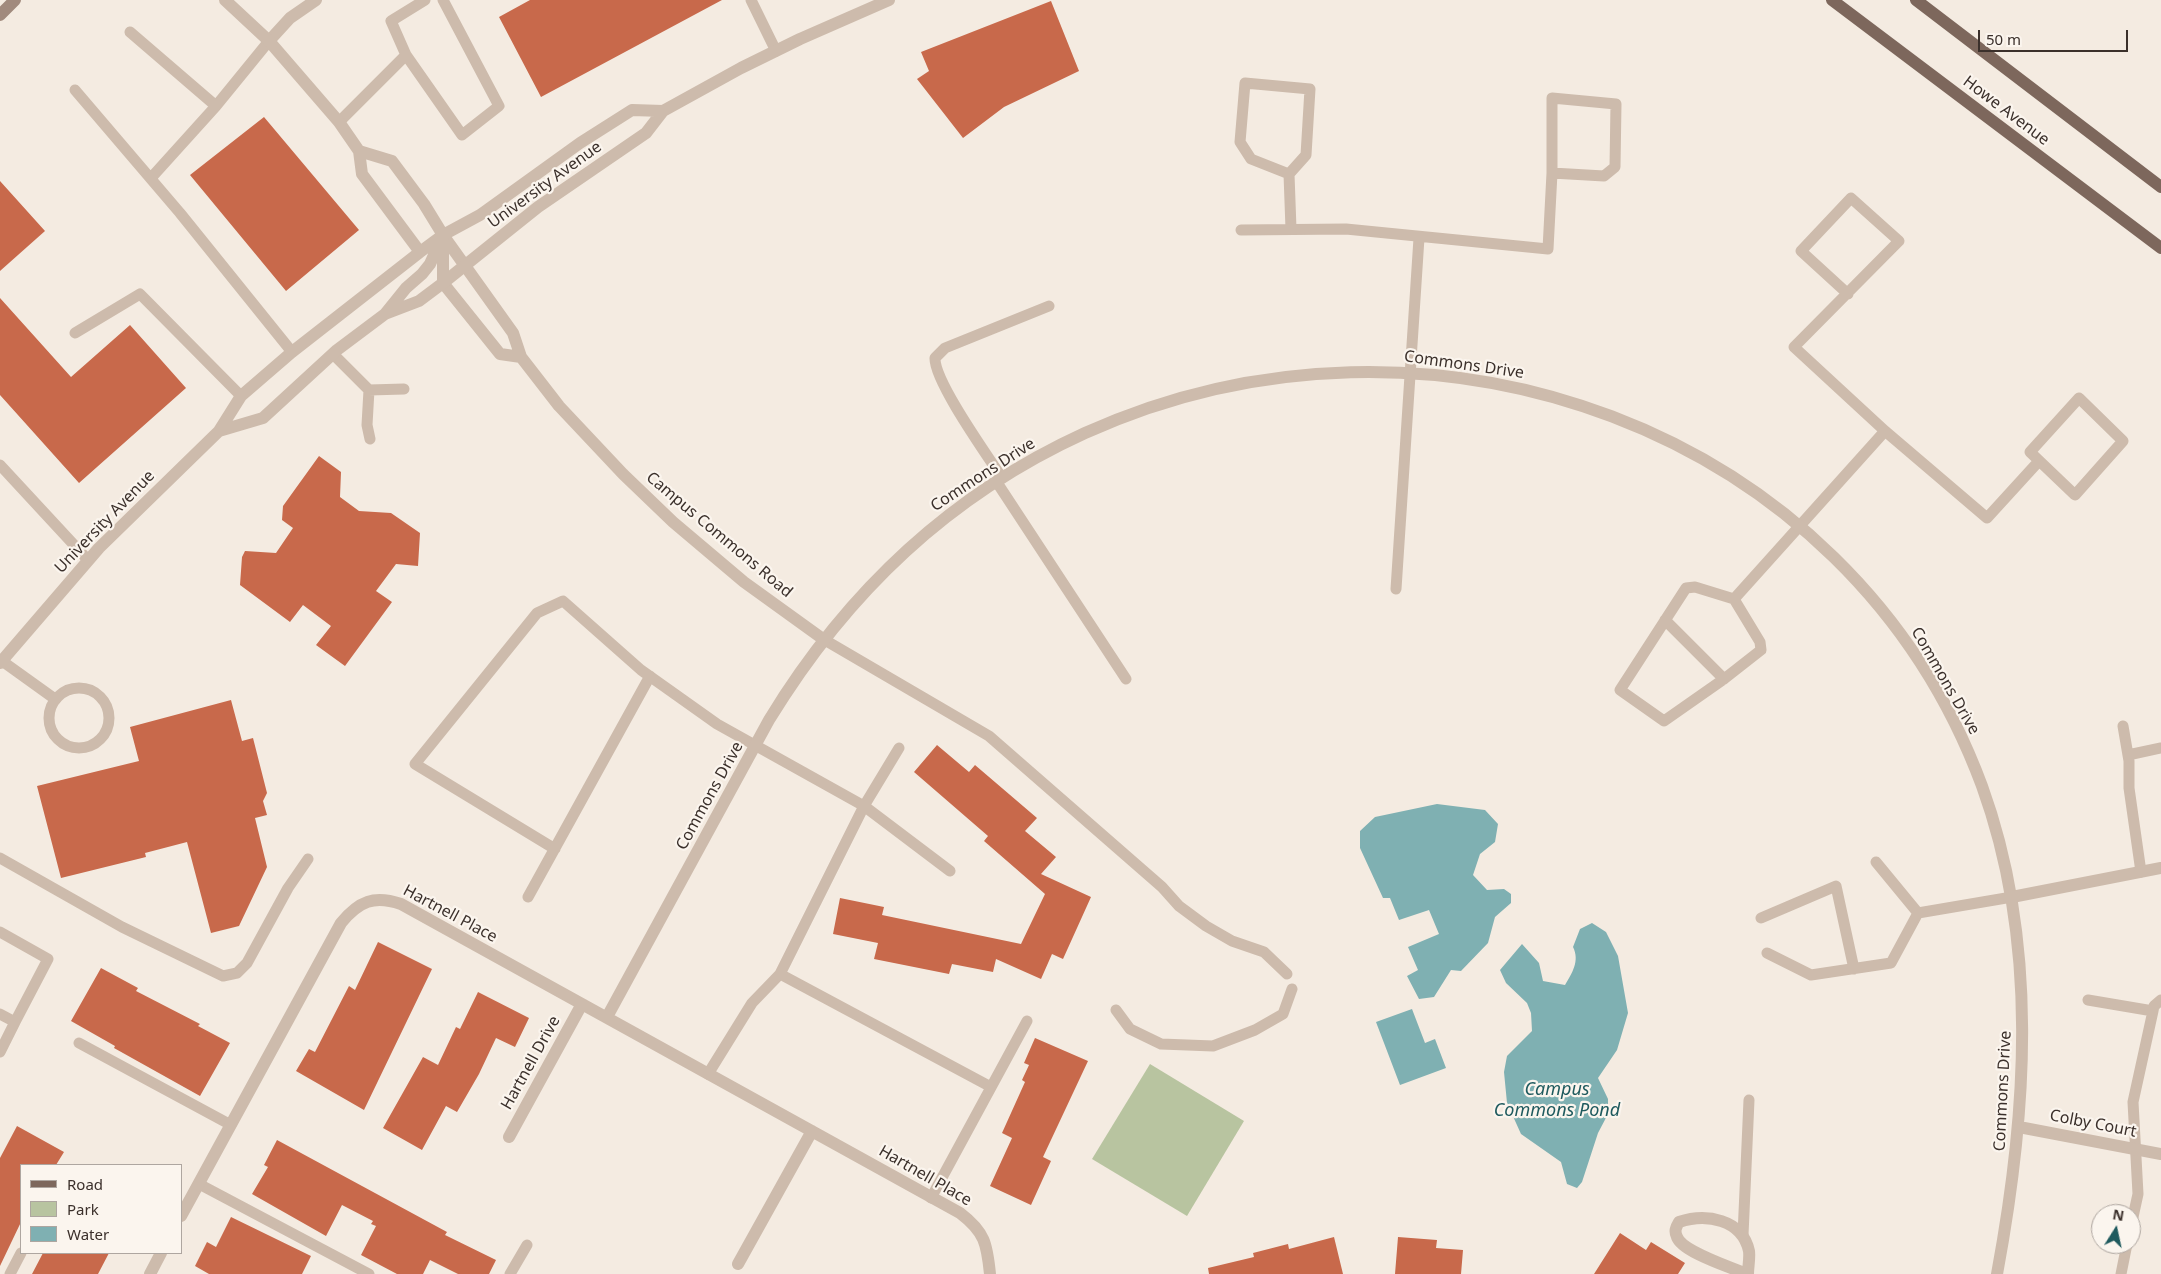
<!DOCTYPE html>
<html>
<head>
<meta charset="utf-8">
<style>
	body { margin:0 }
	#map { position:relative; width:2161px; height:1274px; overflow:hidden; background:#f4ebe1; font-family:"Noto Sans",sans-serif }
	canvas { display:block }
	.legend { position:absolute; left:20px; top:1164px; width:162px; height:90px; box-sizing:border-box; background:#fbf5ee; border:1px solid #aea6a0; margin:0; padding:6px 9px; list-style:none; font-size:15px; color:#3b302b }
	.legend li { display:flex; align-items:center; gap:10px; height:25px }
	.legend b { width:25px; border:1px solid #aea6a0 }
	.north { position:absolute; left:2091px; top:1204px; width:50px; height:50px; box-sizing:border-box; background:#fbf5ee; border:1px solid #aea6a0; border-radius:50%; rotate:10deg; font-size:14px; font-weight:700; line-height:20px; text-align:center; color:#3b302b }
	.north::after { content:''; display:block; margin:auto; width:18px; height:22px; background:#1f5a5e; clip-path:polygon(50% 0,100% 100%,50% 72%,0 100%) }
	.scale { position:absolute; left:1978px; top:30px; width:150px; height:22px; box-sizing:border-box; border:2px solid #3b302b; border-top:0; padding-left:6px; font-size:15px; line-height:18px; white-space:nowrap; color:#3b302b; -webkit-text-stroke:4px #fbf5ee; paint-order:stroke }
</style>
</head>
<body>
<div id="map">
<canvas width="2161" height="1274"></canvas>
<ul class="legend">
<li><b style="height:6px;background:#7d675c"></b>Road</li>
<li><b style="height:14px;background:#b8c4a0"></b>Park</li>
<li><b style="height:14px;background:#7fb0b2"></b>Water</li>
</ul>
<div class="north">N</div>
<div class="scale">50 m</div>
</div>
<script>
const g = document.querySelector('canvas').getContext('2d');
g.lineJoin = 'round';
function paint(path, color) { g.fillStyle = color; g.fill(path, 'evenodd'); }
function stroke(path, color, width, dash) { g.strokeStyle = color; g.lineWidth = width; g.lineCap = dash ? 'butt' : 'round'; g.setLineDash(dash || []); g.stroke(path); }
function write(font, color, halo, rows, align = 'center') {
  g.font = font + ' "Noto Sans",sans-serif'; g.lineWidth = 4.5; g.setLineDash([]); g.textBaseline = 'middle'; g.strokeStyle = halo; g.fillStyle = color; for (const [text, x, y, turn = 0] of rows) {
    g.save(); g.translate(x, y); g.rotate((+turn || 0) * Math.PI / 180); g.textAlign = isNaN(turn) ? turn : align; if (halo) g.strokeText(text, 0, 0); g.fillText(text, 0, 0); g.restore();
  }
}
paint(new Path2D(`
	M1150 1064 1244 1121 1187 1216 1092 1159Z`), '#b8c4a0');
paint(new Path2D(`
	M1437 804 1485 810 1498 824 1495 842 1480 854 1473 875 1487 890 1504 889 1511 894V903L1495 917 1488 943 1461 971 1451 970 1434 997 1419 999 1407 976 1418 970 1408 947 1439 934 1429 910 1399 920 1390 898H1383L1360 848V831L1375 817Z
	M1592 923 1606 932 1618 956 1628 1013 1617 1050 1598 1078 1608 1099V1114L1598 1133 1582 1182 1577 1188 1567 1184 1561 1162 1521 1134 1507 1103 1504 1072 1507 1056 1532 1031 1531 1013 1527 1003 1506 983 1500 970 1522 944 1539 963 1543 981 1565 985C1572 973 1580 961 1573 947L1580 929Z
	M1412 1009 1425 1043 1435 1039 1446 1068 1400 1085 1376 1022Z`), '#7fb0b2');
paint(new Path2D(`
	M530 0H722L541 97 499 17Z
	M1051 1 1079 71 1004 107 963 138 917 79 929 71 921 52Z
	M264 117 359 230 286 291 190 175Z
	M0 181 45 231 0 271Z
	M0 298 71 377 130 325 186 388 79 483 0 395Z
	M319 456 341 472 340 497 359 511 391 513 420 533 418 566 396 564 376 591 392 602 345 666 316 645 331 626 303 605 290 622 240 585 242 557 245 551 276 553 293 528 282 520 283 506Z
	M231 700 242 741 253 738 267 793 263 801 267 815 255 818 267 867 239 926 211 933 187 842 145 853 146 857 61 878 37 786 139 761 130 727Z
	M937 745 969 772 975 765 1037 818 1025 831 1056 857 1041 874 1091 897 1063 959 1052 954 1041 979 996 959 993 972 952 964 949 974 874 959 878 943 833 934 840 898 884 907 882 915 1021 944 1045 894 984 841 988 836 914 772Z
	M378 942 432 969 364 1110 296 1071 309 1049 315 1052 349 986 355 990Z
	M101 968 138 988 136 991 200 1024 198 1026 230 1043 200 1096 114 1048 115 1046 71 1021Z
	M478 992 529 1018 515 1047 496 1038 479 1074 457 1112 446 1106 422 1150 383 1128 423 1057 438 1065 456 1027 460 1029Z
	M1035 1038 1088 1061 1043 1157 1051 1161 1031 1205 990 1186 1012 1138 1002 1133 1025 1082 1022 1080 1029 1065 1024 1063Z
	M17 1126 64 1152 56 1165H21V1222L0 1266V1158Z
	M277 1140 447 1232 445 1235 496 1260 489 1274H458L430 1260 423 1274H397L361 1255 376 1226 371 1224 373 1221 342 1205 326 1236 252 1194 268 1167 264 1165Z
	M231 1217 311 1256 302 1274H209L195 1266 207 1242 216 1247Z
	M1620 1233 1646 1250 1651 1242 1685 1263 1678 1274H1594Z
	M1334 1237 1343 1274H1209L1208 1268 1254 1257 1253 1253 1288 1244 1289 1249Z
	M1398 1237 1437 1240 1436 1248 1463 1250 1461 1274H1395Z
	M43 1253H109L98 1274H32Z`), '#c8694b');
stroke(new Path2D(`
	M751 0 776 51
	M130 32 216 106
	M406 55 462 135 499 106 443 0
	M75 90 180 213 292 352
	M339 122 406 55 391 21 425 0
	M1289 174 1251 159 1240 142 1245 83 1310 89 1306 155 1289 174 1291 229
	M151 178 216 106 269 41
	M1241 230 1346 229 1548 249 1552 173V98L1616 104 1615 167 1604 176 1552 173
	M1848 294 1801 251 1851 198 1899 241 1794 347 1885 431 1987 518 2039 461
	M75 333 140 294 241 396
	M333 354 369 390 404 389
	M369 390 367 425 370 439
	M2079 398 2123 441 2075 495 2030 452Z
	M0 465 88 560
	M1002 478C987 455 934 381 935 358L945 348 1049 306
	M996 481 1126 679
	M1695 587 1734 599 1760 642 1761 650 1724 679 1664 721 1620 690 1686 588Z
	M1396 589 1419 238
	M1734 599 1885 431
	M1665 620 1724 679
	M823 639 989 736 1162 887 1179 906 1206 926 1232 941 1264 952 1287 974
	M2 661 55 699
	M49 718a30 30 0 1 1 60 0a30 30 0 1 1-60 0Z
	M2123 726 2129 761V788L2141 872
	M2128 755 2161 748
	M555 849 415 764 537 613 563 601 641 670 717 724 864 806 950 871
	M0 858 122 927 223 976 237 973 247 963 288 888 308 859
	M1876 862 1918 913
	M528 897 650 676
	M1918 913 2012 897
	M1761 918 1836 886 1854 969
	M0 932 48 959 15 1022 0 1014
	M1767 953 1811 975 1891 963 1918 913
	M780 974 991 1087
	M2088 1000 2153 1011
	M1116 1010 1130 1029 1161 1044 1213 1046 1255 1030 1283 1014 1292 989
	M79 1043 231 1125
	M0 1052 15 1022
	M708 1074 752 1003 780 974 864 806 899 748
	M199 1184 369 1274
	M931 1198 1027 1021
	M2131 1226 2138 1194 2133 1102 2153 1011 2154 1006 2161 1000
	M1743 1235 1749 1100
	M10 1274 21 1253
	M510 1274 527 1245
	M2121 1274 2127 1244`), '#cdbbac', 11);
stroke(new Path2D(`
	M269 41 290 18 316 0
	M443 235 513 333 521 357 559 406 623 474 673 522 744 582 823 639
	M443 283 500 354 521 357
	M607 1017 769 720C847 592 949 495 1085 433 1427 278 1849 426 1982 786 2039 943 2027 1113 1997 1274
	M2019 1127 2161 1154
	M509 1137 582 1004
	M181 1216 341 923C359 901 374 895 401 904L960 1213C985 1232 987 1244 990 1274
	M738 1264 812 1131
	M150 1274 161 1253
	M1746 1274C1731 1267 1682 1252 1677 1237 1674 1231 1676 1227 1679 1222 1706 1213 1742 1219 1749 1251 1750 1258 1748 1267 1748 1274`), '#cdbbac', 12);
stroke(new Path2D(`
	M225 0 269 41 339 122 359 151 362 174 420 252
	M359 151 392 161 424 204 443 235
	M443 240V283
	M385 314 419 301 443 283 538 207 646 133 663 111 741 68 800 39 889 0
	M219 431 263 418 337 350 385 314 406 288 422 274 430 264 443 235
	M0 663 99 548 219 431 241 396 292 352 420 252 443 235 480 215 580 143 632 110 663 111
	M2012 897 2161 868`), '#cdbbac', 12);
stroke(new Path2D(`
	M0 15 15 0`), '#a18a7d', 12);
stroke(new Path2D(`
	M1832 0 2161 248
	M1916 0 2161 187`), '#7d675c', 12);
write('16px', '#3b302b', '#fbf5ee', [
	["Howe Avenue",2006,111,37],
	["University Avenue",545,185,-36],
	["Commons Drive",1464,365,8],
	["Commons Drive",983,475,-33],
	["University Avenue",105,522,-46],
	["Campus Commons Road",719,535,40],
	["Commons Drive",1945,681,60],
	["Commons Drive",710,796,-61],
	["Hartnell Place",450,914,28],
	["Hartnell Drive",531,1063,-61],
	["Commons Drive",2003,1091,-87],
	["Colby Court",2093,1124,11],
	["Hartnell Place",925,1176,30]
]);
write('italic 18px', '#1f5a5e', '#fbf5ee', [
	["Campus",1557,1090],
	["Commons Pond",1557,1111]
]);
</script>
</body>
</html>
